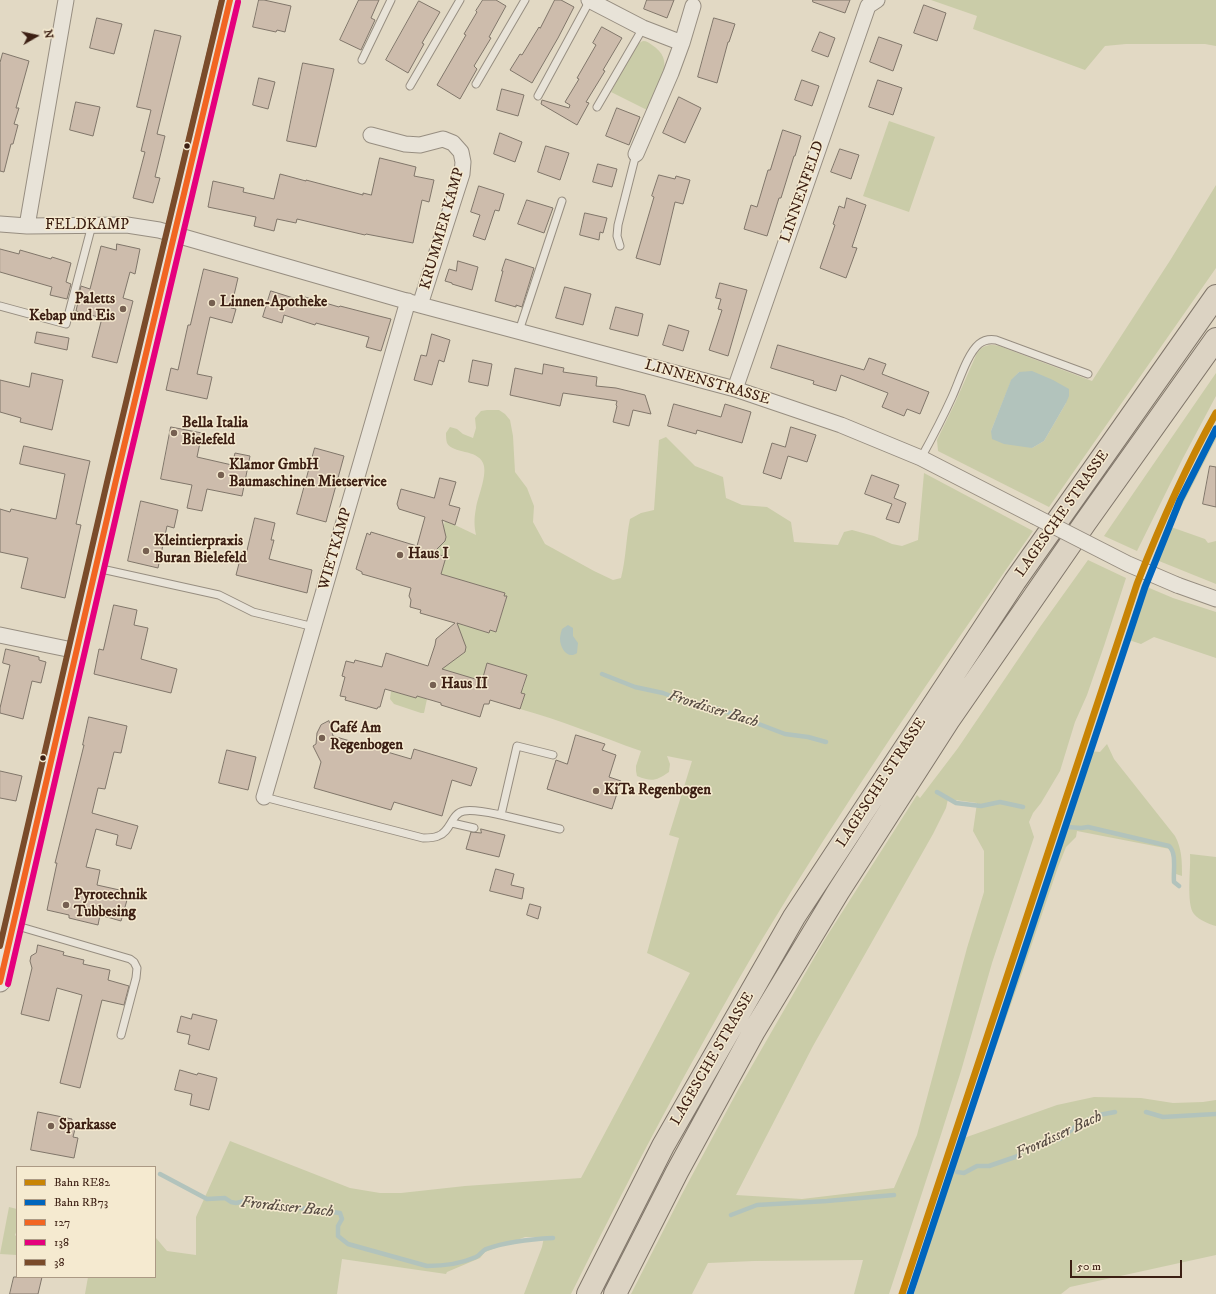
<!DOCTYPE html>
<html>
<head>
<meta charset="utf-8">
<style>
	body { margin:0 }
	#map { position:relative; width:1216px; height:1294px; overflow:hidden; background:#e2d9c4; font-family:"IM FELL DW Pica",serif }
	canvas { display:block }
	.legend { position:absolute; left:16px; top:1166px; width:140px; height:112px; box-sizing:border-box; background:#f5ead0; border:1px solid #ab9984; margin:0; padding:5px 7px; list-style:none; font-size:12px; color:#3c1f13 }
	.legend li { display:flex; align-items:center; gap:8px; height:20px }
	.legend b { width:20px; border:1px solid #ab9984 }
	.north { position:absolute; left:16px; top:16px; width:40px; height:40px; -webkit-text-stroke:3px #f5ead0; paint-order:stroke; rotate:81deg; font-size:11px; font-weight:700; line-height:16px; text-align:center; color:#3c1f13 }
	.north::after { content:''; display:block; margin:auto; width:14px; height:18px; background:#3c1f13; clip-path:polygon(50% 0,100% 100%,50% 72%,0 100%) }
	.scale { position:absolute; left:1070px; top:1260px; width:112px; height:18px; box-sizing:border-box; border:2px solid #3c1f13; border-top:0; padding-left:5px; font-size:12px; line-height:14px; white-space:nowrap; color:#3c1f13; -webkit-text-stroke:3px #f5ead0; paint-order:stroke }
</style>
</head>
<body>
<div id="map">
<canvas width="1216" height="1294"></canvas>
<ul class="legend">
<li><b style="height:5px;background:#c88405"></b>Bahn RE82</li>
<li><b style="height:5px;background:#0065bd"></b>Bahn RB73</li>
<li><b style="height:5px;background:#f26522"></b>127</li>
<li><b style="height:5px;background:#e5007d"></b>138</li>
<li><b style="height:5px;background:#7a4b2a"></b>38</li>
</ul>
<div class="north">N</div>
<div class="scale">50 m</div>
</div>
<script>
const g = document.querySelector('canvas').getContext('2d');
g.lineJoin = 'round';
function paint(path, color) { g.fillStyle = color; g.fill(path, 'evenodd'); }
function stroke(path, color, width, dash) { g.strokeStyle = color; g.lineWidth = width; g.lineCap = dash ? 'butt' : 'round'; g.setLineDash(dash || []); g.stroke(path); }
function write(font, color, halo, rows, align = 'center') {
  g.font = font + ' "IM FELL DW Pica",serif'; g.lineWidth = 3; g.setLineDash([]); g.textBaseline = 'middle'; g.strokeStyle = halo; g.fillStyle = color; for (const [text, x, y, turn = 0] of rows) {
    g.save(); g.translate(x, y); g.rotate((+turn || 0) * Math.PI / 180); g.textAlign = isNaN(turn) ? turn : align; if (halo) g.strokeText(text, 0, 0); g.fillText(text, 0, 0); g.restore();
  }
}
paint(new Path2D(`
	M931 0H1216V46L1205 44H1126L1105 46 1085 70 973 29 977 16Z
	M643 41C647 41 649 43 652 45 663 52 667 61 663 74L649 111 611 92 637 44Z
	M889 121 935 137 909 212 863 196Z
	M1216 185V268L1049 507 938 451 937 440 955 403 977 353C983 345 990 344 999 346L1092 381 1171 259ZM1019 372 1066 403 1044 441 1032 448 991 431 1011 381Z
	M1216 373V396L1183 458 1137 551 1104 536Z
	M487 410H499L505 414 510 420 513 436 515 472 527 488 534 506 533 522 545 544 594 571 613 580 621 578C626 559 626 538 630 519L641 513 654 510 659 440 666 437 695 466 723 477 726 498 742 505 767 507 791 522 794 542 838 545 844 532 852 530 874 536 892 544 902 546 918 540 924 473 1033 531C938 667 843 804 758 946 691 1060 630 1176 571 1294H524L542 1247 544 1237H525L485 1252 480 1258 447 1272 446 1274 342 1259 337 1294H85L88 1277H155V1238H156L167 1251 196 1255V1217L230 1141 350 1188 380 1193H401L465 1186 581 1178 690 973 647 953 679 838 669 835 692 761 667 756 670 764 669 772C656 781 652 782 637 776L636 771V766L641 751C601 737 561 720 520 709L525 694 520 693 521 689H523L527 675 487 663 483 678H484L483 681 441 672 442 667 464 652 466 648 464 643 450 637 455 620 463 623V625L473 628 479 627V630L489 633 490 630 496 632 507 597 504 596 505 593 494 590 493 592 488 591 489 588C472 583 455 579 437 576L441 573 446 557 435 554 438 544 445 541 446 538 445 534 442 531 445 521 455 525 476 535C474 526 474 518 476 508 478 496 488 474 483 463 477 449 453 454 447 443 446 440 446 436 446 433L450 427 457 429 463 434 473 438 476 428 475 418 481 411Z
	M1216 426V439L1171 527 1205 539 1208 543 1216 541V584L1154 559 1188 479Z
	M1088 560 1126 578 1104 646 1087 695 1075 722 1060 771 1041 803 1033 813 1029 822 1034 837 992 963 961 1071 937 1147 889 1294H854L863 1260 754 1261 708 1263 692 1294H631L682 1194 738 1090 825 939 917 795 920 798 958 748 1040 627ZM948 799 977 803 973 831 984 851V892L967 948 917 1135 894 1188 802 1199 736 1195 813 1046 933 834 946 808Z
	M1147 587 1173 598 1216 612V658L1154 637 1141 644 1129 640Z
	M391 691 416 698 417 696 427 699 424 713H421L394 704 390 699Z
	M1107 744 1114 759 1175 836C1182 849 1182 861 1182 876L1176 874C1173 866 1175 857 1170 849L1077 831 1076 837 1066 847 1058 867 1022 973 964 1138 1057 1105 1094 1097 1141 1098 1173 1103 1203 1102 1216 1100V1255L1070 1287 1061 1294H914L1070 801 1082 779 1090 751 1100 752Z
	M1190 854 1216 857V926C1209 924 1199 920 1194 914 1186 904 1191 868 1190 854Z
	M9 1207 17 1209V1230L15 1235 17 1237V1255L0 1254Z`), '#cacca8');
paint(new Path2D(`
	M1032 371 1053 380 1069 389V396L1066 403 1044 441 1032 448 1004 444 992 439 991 431 1011 380 1019 372Z
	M568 625 573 628V636L578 643 577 653C568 660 560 648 560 639 560 636 561 632 562 629Z`), '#b2c3bc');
stroke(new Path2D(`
	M602 674 635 687 663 693 674 697 722 710 785 734 808 737 826 742
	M937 792 956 803 981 806 1000 802 1023 807
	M1067 827 1081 828 1088 827 1169 846C1177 853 1173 872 1174 882L1179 886
	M1146 1112 1163 1117 1216 1114
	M957 1172 964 1173 977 1166H989L1018 1156 1022 1150 1037 1146 1045 1141 1060 1139 1080 1123 1099 1115 1115 1112
	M160 1174 207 1199 225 1198 231 1202 236 1203 245 1201 340 1213 342 1219 338 1226V1236L348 1244 427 1266C445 1266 460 1264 476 1257 480 1255 482 1251 486 1249 506 1242 532 1239 553 1238
	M731 1215 757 1205 827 1201 894 1195`), '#b2c3bc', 4.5);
const building = new Path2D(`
	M259 0H264L291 6 285 32 277 30 276 32 253 27Z
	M359 0H379L371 18 375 20 361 50 340 40Z
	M483 0H496L506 6 489 37 491 38 474 66 477 69 460 99 437 85 466 35 464 34 477 12 476 11Z
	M555 0H561L574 7 558 38 532 83 510 70 520 54 522 55 539 27 540 28Z
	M647 0H674L667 18 644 9Z
	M813 0H850L845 13 813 2Z
	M419 1 440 12 422 43 424 44 408 73 386 60Z
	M924 5 946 13 937 41 914 33Z
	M97 18 122 24 114 54 90 48Z
	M714 18 735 24 729 42H728L717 83 698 77Z
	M602 27 622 38 603 70 605 71 586 102 589 103 577 125 541 104 542 100 569 108 570 105 565 102 579 79 577 78 596 45 593 43Z
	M155 30 181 36 157 134 165 136 155 177 160 178 153 203 133 198 145 152 141 151 151 110 137 107Z
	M820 32 835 38 828 57 812 51Z
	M879 37 902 45 893 71 870 62Z
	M3 53 29 61 16 108H19L14 124 18 125 13 144H11L4 172 0 171V63Z
	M303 63 334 69 316 147 287 141Z
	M259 78 275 82 268 109 253 105Z
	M802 80 819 86 812 106 795 100Z
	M878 80 902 88 893 115 869 107Z
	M502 89 524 95 518 116 497 110Z
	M679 97 701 108 685 143 663 133Z
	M76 102 100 107 93 136 70 130Z
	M617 108 640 117 629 145 606 136Z
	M783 130 801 136 795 156H794L781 198H779L767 236 744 229 751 205 757 207 768 170H770Z
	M500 133 522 142 515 162 494 154Z
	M546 146 569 153 560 180 538 172Z
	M840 149 859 155 851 179 831 172Z
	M380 158 416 167 414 176 434 180 429 202 422 200 413 243 366 234 365 235 297 219 296 223 277 219 274 231 254 226 256 217 208 207 213 181 244 188 243 192 274 199 280 174 306 181V180L363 195V193L371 195Z
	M598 164 617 169 612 187 593 182Z
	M659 175 675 179 676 176 690 180 683 204 675 202 660 265 636 258 654 197 652 196Z
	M479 186 504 194 499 211 495 210 485 240 473 236 480 215 471 212Z
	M847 198 866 205 852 247 857 248 846 278 820 268 835 225 833 224 839 206 844 208Z
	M527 200 553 208 544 233 518 224Z
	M585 213 607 218 603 233 600 232 599 240 580 235Z
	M117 244 140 249 135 274 130 272 123 298 133 301 117 363 92 357 102 318 76 311 78 302H77L81 286 90 289 101 246 116 250Z
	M0 249 19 254 20 250 51 259 52 257 71 263 66 282 71 284 67 299 50 295 52 287 0 272Z
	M506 259 534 268 522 307 516 305V307L495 301 503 271H502Z
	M458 261 478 267 472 290 452 284V283L445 281 449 269 456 271Z
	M204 269 238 278 231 308 236 309 232 323 210 317 197 374 212 377 207 399 166 390 171 368 178 370 188 325H190Z
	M720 283 747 290 728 356 709 350 722 310 718 309 721 299 716 298Z
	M565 287 591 294 583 325 556 318Z
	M271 291 303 301 305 297 339 307 340 306 371 314 391 319 381 351 366 347 369 337 316 323 315 325 284 315 282 323 263 317Z
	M616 307 643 314 638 336 610 329Z
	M669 325 689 331 683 351 663 345Z
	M37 332 69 338 67 350 35 343Z
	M432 334 450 340 444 362 439 360 432 385 414 380 421 355 426 356Z
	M778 345 864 370 869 358 886 364 882 374 929 392 920 414 907 409 904 416 882 407 888 393 841 375 836 391 813 384 814 381 771 368Z
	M473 360 492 364 488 386 469 382Z
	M544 364 564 368 563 372 597 377 596 386 616 388 645 395 651 414 633 410 629 426 613 422 617 406 616 405 617 401 563 393 560 406 510 395 515 368 542 374Z
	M32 373 63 380 52 430 20 422 21 418 0 412V380L29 387Z
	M674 404 721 417 725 404 751 412 742 443 697 430 696 434 668 426Z
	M171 427 202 433 197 457 232 465 235 453 250 456 242 496 207 489 202 511 187 508 192 485 161 479Z
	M791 427 816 435 807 462 788 456 781 479 763 473 772 443 785 447Z
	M24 446 90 461 76 524 81 525 65 598 21 588 28 558 0 552V509L10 512 11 509 56 519 65 474 20 464Z
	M315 448 344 456 326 522 297 514Z
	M1210 466 1216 467V507L1203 504Z
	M872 475 899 485 894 498 906 503 899 523 886 519 892 504 865 494Z
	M440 478 456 482 449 505 460 508 455 525 442 520 446 537 445 541 433 553 446 557 441 574 505 593 504 596H507L496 632 490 630 489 633 457 623 466 647 465 652 442 669 482 681 487 663 527 675 521 693 525 694 520 709 490 700 489 704H484L480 717 441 705V703L417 696 416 698 385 689 380 707H378L377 709 345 700 346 697 340 696 345 677 342 676 346 661 354 663 355 660 382 667 386 653 428 666 435 645 436 639 455 623 420 613 421 610 410 607 411 600 409 596 411 588 362 574V572L356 569 367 533 370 535 371 532 417 546 425 517 399 509 397 504 401 489 434 498Z
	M141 501 178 510 174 528 167 526 158 568 128 561Z
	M255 518 275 523 271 540H274L269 559 312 570 307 593 236 575 242 552 246 553Z
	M114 605 137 610 134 625 148 628 141 659 177 669 171 693 94 674 99 649 103 650Z
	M6 649 39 657V660L46 662 41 683 32 681 23 719 0 713V708L10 665 3 663Z
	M89 717 127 726 121 753 114 752 105 789 98 788 92 813 138 826 131 849 116 845 118 835 96 829 86 867 100 870 97 885 124 891 122 898 127 900 121 921 100 915 98 925 69 918V915L47 910 57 863H55L84 745H83Z
	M329 721 333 736 411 759 414 749 477 768 471 786 452 780 442 816 394 802 391 810 314 788 321 762 313 746 316 744 317 733 321 725Z
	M576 735 605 744 602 750 616 755 609 777 621 781 612 809 547 789 556 760 567 764Z
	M227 750 256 757 248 790 219 783Z
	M0 771 22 776 16 801 0 798Z
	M481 829 505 835 499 857 466 849 471 832 481 833Z
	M496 869 514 874 511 885 524 888 522 899 490 891Z
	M530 904 541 907 538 919 527 915Z
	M38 945 64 952 63 955 84 960 83 964 110 970 108 980 129 986 124 1005 102 1000 80 1088 60 1083 82 995 57 988 49 1021 21 1014 32 968 30 961 31 956 36 953Z
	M193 1014 217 1020 209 1050 188 1044 190 1035 177 1032 181 1016 191 1019Z
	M180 1070 197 1075 198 1073 217 1078 209 1110 190 1105 192 1094 175 1090Z
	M38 1112 72 1119 71 1128 75 1129 73 1137 78 1138 74 1158 31 1150Z
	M14 1277H42L38 1294H10Z`);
paint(building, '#cdbcac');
stroke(building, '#80766a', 1);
const service = new Path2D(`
	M362 60 391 0
	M476 84 525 0
	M410 86 460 0
	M538 96 590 0
	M597 107 643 28
	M620 246 617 236 618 225 636 154
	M0 306 66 324 92 225
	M519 331 562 201
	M921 458C932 438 943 417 952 397 959 382 967 354 979 344 984 340 990 339 996 340L1088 374
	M97 568 219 595 253 612 314 627
	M553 755 517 746 501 815 560 829
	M264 797 423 838C428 838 434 838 438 836 451 832 451 813 464 811 474 809 491 813 501 815
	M452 823 474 828
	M14 925 130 959 134 962 137 968 136 978 121 1035`);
const minor = new Path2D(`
	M589 0 643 28 682 43
	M371 135 405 144 420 145 443 139 453 143 461 152 463 162 462 174 420 305
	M636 154 671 73 682 43 693 6
	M0 224 27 226 127 225 159 230 420 305 735 389 841 425 921 458 1034 516
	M27 226 66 0
	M735 389 868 6 877 0
	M1177 585 1216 599
	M0 635 77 651
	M264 797 408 301`);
const tertiary = new Path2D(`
	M0 982 116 480 230 0`);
const trunk = new Path2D(`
	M588 1294 663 1146 794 917 1015 581 1216 296
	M615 1294 677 1172 754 1031 838 892 948 721 1085 523 1216 339`);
stroke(service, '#978e81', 9);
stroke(minor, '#978e81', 17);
stroke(tertiary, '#978e81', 21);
stroke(trunk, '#80766a', 24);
stroke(service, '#e8e3d8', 7);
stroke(minor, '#e8e3d8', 15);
stroke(tertiary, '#e8e3d8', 19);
stroke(trunk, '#dcd3c3', 22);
const minorBridge = new Path2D(`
	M1034 516 1128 564 1177 585`);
stroke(minorBridge, '#978e81', 17, []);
stroke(minorBridge, '#e8e3d8', 15);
stroke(new Path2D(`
	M0 982 116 480 230 0`), '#f26522', 6);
stroke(new Path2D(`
	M8 984 124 482 238 2`), '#e5007d', 6);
stroke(new Path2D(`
	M0 946 108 478 222 0`), '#7a4b2a', 6);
stroke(new Path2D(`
	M902 1294 1137 584C1160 525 1185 468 1216 413`), '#c88405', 7);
stroke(new Path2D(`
	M910 1294 1145 587 1180 500 1216 429`), '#0065bd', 7);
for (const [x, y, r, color] of [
	[187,146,3.5,"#3c1f13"],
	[212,303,4,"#766051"],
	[123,309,4,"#766051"],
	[174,433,4,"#766051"],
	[221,475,4,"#766051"],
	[146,551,4,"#766051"],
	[400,555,4,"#766051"],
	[433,685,4,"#766051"],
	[322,738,4,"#766051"],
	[43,758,3.5,"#3c1f13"],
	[596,791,4,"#766051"],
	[66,905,4,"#766051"],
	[51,1126,4,"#766051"]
]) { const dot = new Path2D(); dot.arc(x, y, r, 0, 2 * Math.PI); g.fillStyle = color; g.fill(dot); stroke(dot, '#f5ead0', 1.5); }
write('15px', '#3c1f13', '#f5ead0', [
	["LINNENFELD",803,192,-71],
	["FELDKAMP",87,226],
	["KRUMMER KAMP",443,229,-74],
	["LINNENSTRASSE",707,383,16],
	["LAGESCHE STRASSE",1063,514,-55],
	["WIETKAMP",336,549,-74],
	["LAGESCHE STRASSE",882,783,-57],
	["LAGESCHE STRASSE",713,1059,-60]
]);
write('bold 15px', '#3c1f13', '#f5ead0', [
	["Paletts",115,300,"right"],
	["Kebap und Eis",115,317,"right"],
	["Linnen-Apotheke",220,303],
	["Bella Italia",182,424],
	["Bielefeld",182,441],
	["Klamor GmbH",229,466],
	["Baumaschinen Mietservice",229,483],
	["Kleintierpraxis",154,542],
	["Buran Bielefeld",154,559],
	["Haus I",408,555],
	["Haus II",441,685],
	["Café Am",330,729],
	["Regenbogen",330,746],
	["KiTa Regenbogen",604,791],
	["Pyrotechnik",74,896],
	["Tubbesing",74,913],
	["Sparkasse",59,1126]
], 'left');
write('italic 16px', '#594e45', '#f5ead0', [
	["Frordisser Bach",713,710,17],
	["Frordisser Bach",1059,1136,-25],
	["Frordisser Bach",287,1208,6]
]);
</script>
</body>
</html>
